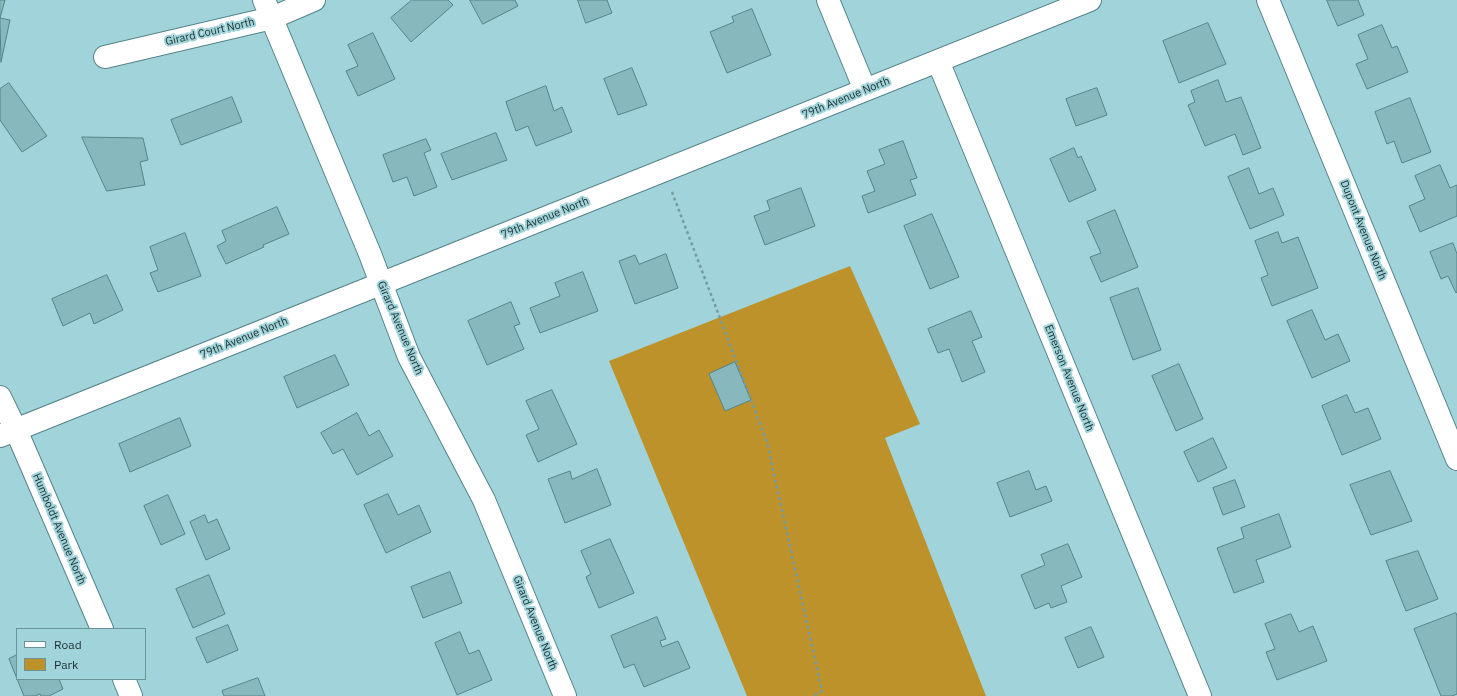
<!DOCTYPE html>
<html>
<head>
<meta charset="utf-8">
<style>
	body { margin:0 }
	#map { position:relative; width:1457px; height:696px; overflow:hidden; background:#a1d4da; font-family:"IBM Plex Sans",sans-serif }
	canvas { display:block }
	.legend { position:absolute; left:16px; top:628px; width:130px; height:52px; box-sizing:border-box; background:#a1d4da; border:1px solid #6b9296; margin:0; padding:5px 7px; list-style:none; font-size:12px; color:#1a2e31 }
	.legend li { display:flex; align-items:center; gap:8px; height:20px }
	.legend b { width:20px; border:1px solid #6b9296 }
</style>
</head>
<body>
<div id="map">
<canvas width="1457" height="696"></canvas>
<ul class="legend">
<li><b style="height:5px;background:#fff"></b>Road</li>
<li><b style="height:11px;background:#bd922a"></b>Park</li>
</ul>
</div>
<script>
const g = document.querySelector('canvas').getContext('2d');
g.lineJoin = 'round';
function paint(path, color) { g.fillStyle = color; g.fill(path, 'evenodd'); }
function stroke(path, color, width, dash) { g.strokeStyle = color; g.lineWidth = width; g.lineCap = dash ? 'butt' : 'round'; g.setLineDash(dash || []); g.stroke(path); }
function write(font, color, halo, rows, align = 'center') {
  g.font = font + ' "IBM Plex Sans",sans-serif'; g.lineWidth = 4; g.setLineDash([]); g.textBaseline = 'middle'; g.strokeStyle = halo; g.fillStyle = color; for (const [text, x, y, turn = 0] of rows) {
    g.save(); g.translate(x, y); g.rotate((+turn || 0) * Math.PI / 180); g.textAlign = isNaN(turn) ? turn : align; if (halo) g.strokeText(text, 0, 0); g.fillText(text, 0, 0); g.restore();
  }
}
paint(new Path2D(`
	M850 266 920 424 885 438 986 696H747L609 361Z`), '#bd922a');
const building = new Path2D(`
	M0 0H5L0 18 10 20 1 62Z
	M412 0H448L453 5 411 42 391 18Z
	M470 0H515L518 6 483 24Z
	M578 0H607L612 13 586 23Z
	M1327 0H1358L1364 15 1338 26Z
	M752 9 771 55 727 73 710 32 734 22 732 17Z
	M1208 23 1226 64 1179 83 1163 41Z
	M1382 25 1392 48 1397 46 1408 72 1367 89 1356 64 1368 59 1358 35Z
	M373 33 395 79 358 96 346 71 358 66 348 45Z
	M632 68 647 105 618 115 604 79Z
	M1218 80 1226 102 1241 97 1261 148 1243 155 1235 134 1205 146 1188 105 1195 102 1191 91Z
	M9 83 47 136 22 152 0 120V89Z
	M546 86 554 111 562 107 572 132 536 146 528 126 516 131 506 102Z
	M1097 88 1107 115 1076 126 1066 99Z
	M232 97 242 122 181 145 171 120Z
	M1410 98 1431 152 1402 163 1394 141 1387 144 1375 112Z
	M496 133 507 160 452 180 441 154Z
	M82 137 143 138 148 160 140 162 145 185 107 191Z
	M426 139 431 150 424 153 437 187 414 196 407 177 393 182 383 155Z
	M903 141 917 178 910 180 916 195 868 213 862 196 875 191 867 171 885 164 879 150Z
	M1074 148 1078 158 1081 156 1096 190 1069 202 1050 159Z
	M1440 165 1450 188 1457 185V216L1420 232 1409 206 1425 199 1415 176Z
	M1249 168 1259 194 1273 188 1284 215 1250 229 1228 177Z
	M801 188 815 226 765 245 754 216 770 210 767 201Z
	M277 207 289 234 263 245 264 247 226 264 217 246 226 241 222 231Z
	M1115 210 1138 267 1101 282 1090 257 1101 253 1087 222Z
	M932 214 959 277 930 289 904 226Z
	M1278 232 1282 243 1298 237 1318 288 1272 306 1261 278 1268 275 1255 241Z
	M185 233 201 276 158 292 150 273 158 270 150 247Z
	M1453 243 1457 254V292L1456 293 1448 276 1441 279 1430 252Z
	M666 254 678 288 635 304 619 261 635 255 639 264Z
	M583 272 598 311 540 333 530 308 560 296 555 283Z
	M107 275 123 310 94 324 90 313 63 326 52 299Z
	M1138 288 1161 350 1133 360 1110 298Z
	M511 302 520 324 514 326 524 349 487 365 468 321Z
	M1312 310 1325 340 1338 334 1350 361 1312 378 1287 321Z
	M971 311 982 337 972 341 985 372 962 382 949 349 938 353 928 329Z
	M335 355 349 385 297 408 284 377Z
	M735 362 751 400 725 411 709 374Z
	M1179 364 1203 419 1176 431 1152 376Z
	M552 390 577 444 538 462 526 435 539 429 526 401Z
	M1347 395 1355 413 1368 408 1381 439 1342 455 1322 406Z
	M357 413 369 436 379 430 393 456 357 475 343 449 333 454 321 433Z
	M180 418 191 446 130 472 119 444Z
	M1213 438 1227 468 1198 482 1184 452Z
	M597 469 611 505 565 523 548 479 570 471 572 479Z
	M1029 471 1036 490 1046 486 1052 501 1010 517 997 483Z
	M1390 471 1412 521 1371 535 1350 485Z
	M1235 480 1245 507 1223 515 1213 488Z
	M388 494 398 515 419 505 431 532 386 553 364 505Z
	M168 495 185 534 161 545 144 506Z
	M1279 514 1291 547 1256 560 1264 582 1234 593 1217 548 1244 538 1241 528Z
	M205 515 208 523 217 519 230 549 206 560 190 522Z
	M610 539 634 593 599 608 586 577 591 574 581 551Z
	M1068 544 1082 577 1061 586 1067 602 1051 608 1049 603 1035 609 1021 575 1045 565 1041 555Z
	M1418 551 1438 599 1406 611 1386 561Z
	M450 572 462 603 423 618 411 587Z
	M209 575 225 614 193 628 176 589Z
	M1456 613 1457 616V694L1452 696H1441L1414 629Z
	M1291 614 1299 632 1313 626 1327 661 1277 680 1266 652 1275 649 1265 624Z
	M657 617 666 639 660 641 662 647 678 641 690 668 644 687 634 664 624 668 611 636Z
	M228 625 238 650 207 663 196 638Z
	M1091 627 1104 657 1078 668 1065 638Z
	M460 632 469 654 479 650 492 680 457 695 435 643Z
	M17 655V679H59L63 689 49 696H41L40 694 35 696H24L9 659Z
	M258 678 265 696H224L222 691Z`);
paint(building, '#86b8bd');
stroke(building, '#54848a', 1);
const street = new Path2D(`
	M264 0 370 254 409 357 484 500 565 696
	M828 0 865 90
	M1268 0 1457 459
	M105 57 272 18 314 0
	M938 61 1200 696
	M0 436 1090 0`);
const secondary = new Path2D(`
	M0 397 16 430 102 629
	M124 679 131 696`);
stroke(street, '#548489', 24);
stroke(secondary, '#548489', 24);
stroke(new Path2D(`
	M672 192 767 442 822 691 813 696`), '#739ca1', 2.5, [3, 3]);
stroke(street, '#fff', 22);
stroke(secondary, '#fff', 22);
write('11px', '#1a2e31', '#a1d4da', [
	["Girard Court North",210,32,-13],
	["79th Avenue North",846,98,-22],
	["79th Avenue North",545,218,-22],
	["Dupont Avenue North",1363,230,68],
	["Girard Avenue North",400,328,67],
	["79th Avenue North",244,338,-22],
	["Emerson Avenue North",1069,378,68],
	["Humboldt Avenue North",59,529,67],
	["Girard Avenue North",535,623,68]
]);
</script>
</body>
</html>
